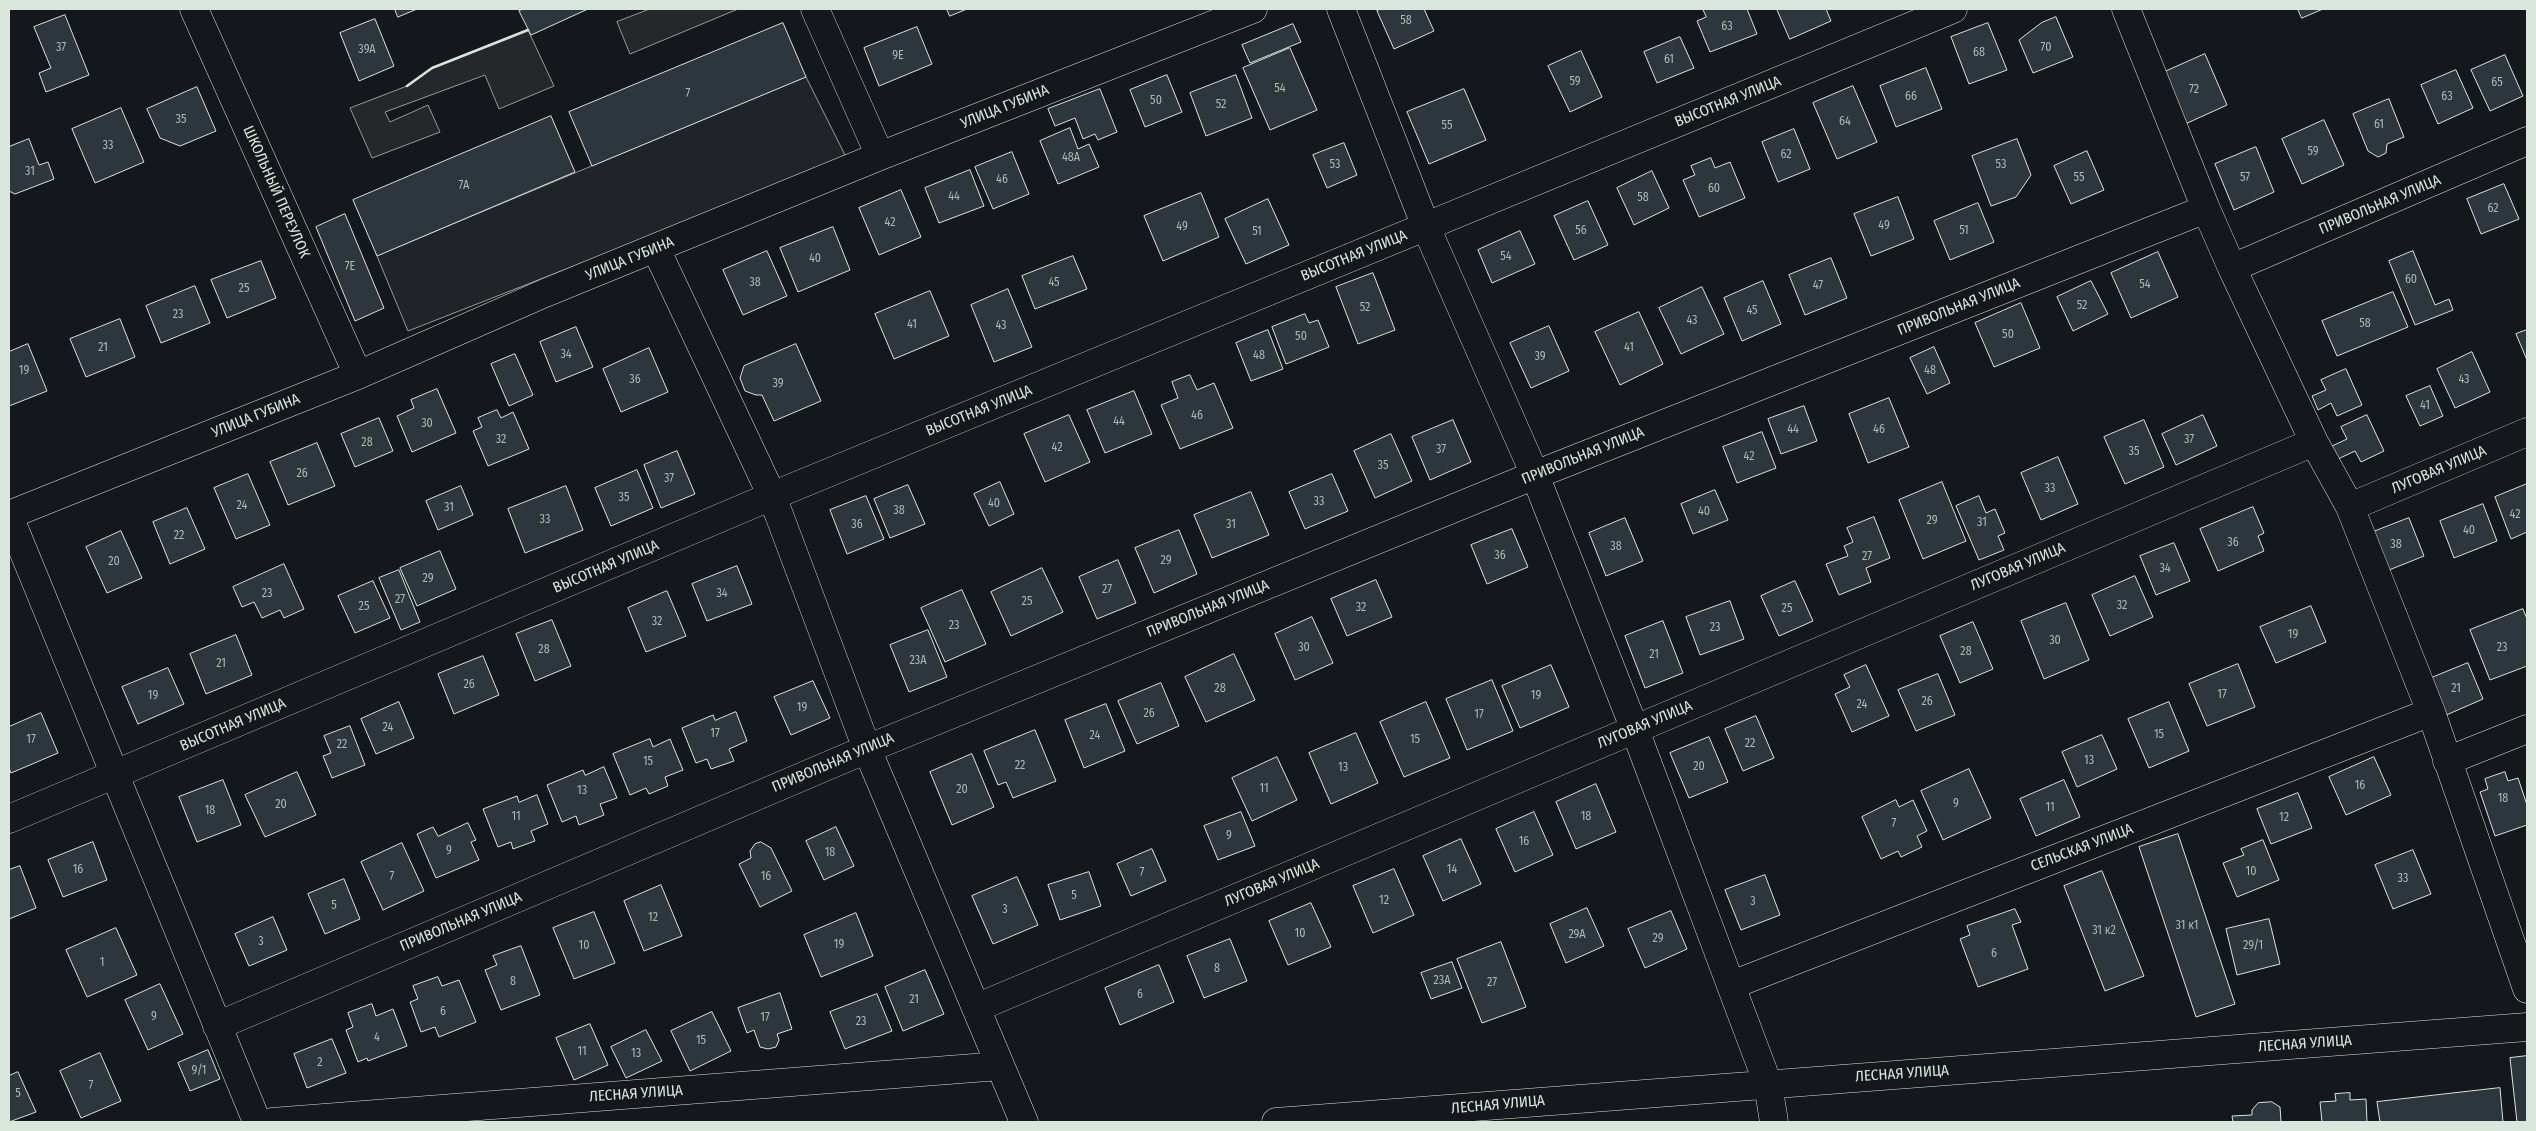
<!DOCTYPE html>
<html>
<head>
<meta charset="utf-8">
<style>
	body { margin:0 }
	#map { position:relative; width:2536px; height:1131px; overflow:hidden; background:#14181c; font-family:"Fira Sans Condensed",sans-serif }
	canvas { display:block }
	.frame { position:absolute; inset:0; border:10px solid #d8e6dc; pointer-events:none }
</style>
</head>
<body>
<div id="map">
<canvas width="2536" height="1131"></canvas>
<div class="frame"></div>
</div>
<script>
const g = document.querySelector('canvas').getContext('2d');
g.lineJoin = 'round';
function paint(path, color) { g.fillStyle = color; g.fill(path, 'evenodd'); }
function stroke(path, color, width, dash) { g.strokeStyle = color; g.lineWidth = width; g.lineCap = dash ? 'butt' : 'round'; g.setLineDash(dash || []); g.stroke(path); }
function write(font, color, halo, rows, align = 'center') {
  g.font = font + ' "Fira Sans Condensed",sans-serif'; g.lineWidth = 4; g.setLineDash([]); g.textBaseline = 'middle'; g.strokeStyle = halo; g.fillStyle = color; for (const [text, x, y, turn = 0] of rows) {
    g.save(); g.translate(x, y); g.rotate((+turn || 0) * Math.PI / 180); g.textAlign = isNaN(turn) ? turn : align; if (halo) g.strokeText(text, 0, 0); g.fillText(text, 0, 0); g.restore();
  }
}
const green = new Path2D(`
	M806 77 847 159 408 331 377 256Z`);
paint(green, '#202428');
stroke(green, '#939e99', 1);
const parking = new Path2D(`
	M650 9H738L630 54 617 22Z
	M528 30 554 86 499 109 485 75 385 112 390 122 428 105 440 132 372 158 350 108 407 86 432 68Z`);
paint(parking, '#24282b');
stroke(parking, '#939e99', 1);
const building = new Path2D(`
	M395 9H417L398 17Z
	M524 9H588L531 35 519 11Z
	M947 9H967L950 16Z
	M1381 9H1424L1434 31 1394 49 1377 11Z
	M1703 9H1747L1757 34 1710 52 1697 21 1706 17Z
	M1777 9H1826L1831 21 1790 39Z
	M2298 9H2323L2302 18Z
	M65 15 89 75 46 92 39 73 51 68 34 27Z
	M2056 17 2073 57 2033 73 2019 40 2041 23Z
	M375 19 394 66 359 81 340 33Z
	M783 23 806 77 592 166 569 112Z
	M1988 23 2007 70 1969 84 1951 37Z
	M1293 24 1301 42 1250 63 1242 45Z
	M917 27 932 64 879 86 864 48Z
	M1680 37 1694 68 1657 83 1644 52Z
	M1290 48 1317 110 1270 130 1243 68Z
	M1581 51 1602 97 1570 112 1548 66Z
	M2205 54 2227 105 2183 125 2160 74Z
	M2505 55 2523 96 2490 111 2471 70Z
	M1926 68 1942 109 1896 127 1880 86Z
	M2456 70 2473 108 2438 124 2421 85Z
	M1167 75 1182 112 1145 127 1130 90Z
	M1236 75 1252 118 1206 136 1190 93Z
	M1853 86 1877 142 1837 159 1813 103Z
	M197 87 216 131 180 146 160 138 147 109Z
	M1100 89 1117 132 1098 140 1095 134 1083 139 1075 118 1055 126 1048 109Z
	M1464 89 1486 140 1429 164 1407 112Z
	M2389 99 2404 137 2387 144 2386 153 2378 157 2368 151 2353 114Z
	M121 108 144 162 95 183 72 129Z
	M551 116 575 172 377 256 353 200Z
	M2324 120 2344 165 2302 184 2282 139Z
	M1070 128 1078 149 1089 144 1099 167 1058 184 1040 141Z
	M1794 129 1810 169 1778 182 1762 142Z
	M29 139 39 165 48 162 54 179 15 194 9 191V147Z
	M2017 139 2031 175 2016 197 1991 206 1972 156Z
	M1344 143 1357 175 1327 188 1313 155Z
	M2256 147 2274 192 2234 210 2215 164Z
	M2087 151 2104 190 2071 204 2054 166Z
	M1012 152 1029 194 993 209 975 167Z
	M1711 158 1715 168 1730 162 1745 198 1699 217 1683 180 1695 175 1691 166Z
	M970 170 984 206 939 223 925 188Z
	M1652 171 1669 208 1634 225 1617 188Z
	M2504 184 2519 219 2481 234 2467 199Z
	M901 190 921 237 879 255 859 208Z
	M1201 193 1219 237 1163 261 1144 216Z
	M1898 197 1914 239 1871 256 1854 214Z
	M1268 199 1289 245 1246 264 1225 219Z
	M1588 201 1608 245 1574 260 1554 216Z
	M1978 203 1994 242 1950 260 1934 221Z
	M345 214 384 308 355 321 316 227Z
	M833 227 850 270 798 292 780 248Z
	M1520 231 1535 264 1492 283 1478 250Z
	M767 251 787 296 743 315 723 270Z
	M2413 251 2435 305 2449 299 2453 310 2415 325 2389 261Z
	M2158 252 2178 297 2131 318 2111 273Z
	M1073 256 1087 289 1035 309 1022 276Z
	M1831 258 1847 298 1805 315 1789 275Z
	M261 261 276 298 227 318 211 280Z
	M1373 273 1395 330 1358 344 1336 287Z
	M1763 281 1781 324 1742 341 1724 298Z
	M2091 281 2108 314 2073 331 2057 297Z
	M195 286 210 323 161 343 146 306Z
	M1702 287 1724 334 1681 354 1659 308Z
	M1008 289 1032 347 994 362 971 305Z
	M930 291 949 336 894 359 875 314Z
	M2393 292 2408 327 2337 356 2322 321Z
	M2021 303 2040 348 1994 367 1975 323Z
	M1639 312 1663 364 1620 385 1595 332Z
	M1305 314 1309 323 1318 320 1329 347 1286 364 1272 327Z
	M120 319 135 357 86 377 70 339Z
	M1549 326 1569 371 1531 388 1510 343Z
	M576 327 593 367 556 382 540 342Z
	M1268 330 1283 369 1251 381 1236 343Z
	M2527 330V360L2516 334Z
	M28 344 47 391 9 406V352Z
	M796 344 821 401 774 421 762 395H756L745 391 740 378 744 366Z
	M1934 347 1950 383 1927 394 1910 358Z
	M649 348 668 392 621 412 603 369Z
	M2472 352 2490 392 2455 408 2437 369Z
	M515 354 533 395 509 406 491 364Z
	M2346 369 2362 405 2337 416 2331 403 2318 410 2312 396 2326 390 2321 380Z
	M1190 375 1197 390 1214 383 1233 428 1180 449 1161 405 1178 398 1172 382Z
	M2430 386 2443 416 2420 426 2406 396Z
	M437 389 456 433 412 452 397 416 414 408 411 400Z
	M1134 391 1152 434 1105 453 1087 410Z
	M1889 398 1909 447 1868 463 1849 414Z
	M1804 406 1817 441 1781 454 1768 419Z
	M497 410 501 418 513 412 529 449 488 466 473 431 482 427 478 418Z
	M1069 415 1090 462 1045 482 1024 434Z
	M2203 415 2217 446 2176 465 2162 434Z
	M2367 415 2384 451 2361 462 2355 451 2338 459 2332 446 2347 439 2341 427Z
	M379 418 393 451 355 467 341 434Z
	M1453 420 1471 462 1430 480 1412 437Z
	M2144 420 2164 467 2125 484 2104 437Z
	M1762 432 1776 468 1737 483 1723 447Z
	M1391 434 1412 481 1375 498 1354 451Z
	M317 443 335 486 288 505 270 462Z
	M677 451 695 494 661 508 644 465Z
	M2058 457 2078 504 2041 520 2021 473Z
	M637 470 653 508 611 526 595 488Z
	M248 474 270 525 236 539 214 488Z
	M1332 474 1348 511 1305 529 1289 492Z
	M1000 482 1014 514 989 526 974 494Z
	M1942 482 1966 541 1923 559 1899 500Z
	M2527 484V532L2511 539 2495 497Z
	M908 485 925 524 890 538 874 499Z
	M461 486 473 515 438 530 426 501Z
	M566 486 583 530 525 553 508 509Z
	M1715 490 1728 520 1693 534 1681 504Z
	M1251 492 1269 535 1212 558 1194 515Z
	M866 496 884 539 847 554 830 510Z
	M1979 496 1986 513 1995 509 2005 533 1998 536 2004 550 1979 560 1956 506Z
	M2483 504 2497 541 2454 558 2440 521Z
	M2253 507 2264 533 2258 536 2264 551 2218 571 2200 529Z
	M187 508 205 549 170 564 153 522Z
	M1874 517 1890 558 1866 568 1871 582 1839 595 1826 564 1848 556 1844 546 1853 542 1847 528Z
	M1625 518 1643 561 1606 576 1589 533Z
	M2409 518 2424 556 2384 572 2368 534Z
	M1512 529 1528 567 1487 584 1471 545Z
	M1179 530 1197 574 1154 593 1135 548Z
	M121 531 142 578 107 593 86 547Z
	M2174 543 2190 581 2156 595 2140 556Z
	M440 551 456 589 417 606 400 568Z
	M1118 560 1136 603 1097 619 1079 577Z
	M284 564 304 609 284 618 280 610 262 618 254 602 242 607 233 587Z
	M737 566 752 604 707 621 692 584Z
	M1042 568 1063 612 1011 636 991 592Z
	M399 570 420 622 401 630 379 578Z
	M2135 576 2153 617 2110 636 2092 595Z
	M1376 580 1392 617 1347 636 1331 599Z
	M373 581 390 618 355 633 338 596Z
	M1795 581 1813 621 1779 636 1761 596Z
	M962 590 986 644 945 662 921 608Z
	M667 591 686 636 646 652 628 608Z
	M1730 601 1744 639 1700 655 1686 617Z
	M2066 603 2089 660 2044 679 2021 621Z
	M2311 606 2326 642 2276 663 2260 627Z
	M2523 609 2527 619V666L2490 680 2470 630Z
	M1312 617 1333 663 1295 680 1275 634Z
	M552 620 571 666 535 681 516 634Z
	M1663 621 1683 673 1645 688 1625 636Z
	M1973 622 1993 669 1960 683 1940 636Z
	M928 630 947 677 909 692 890 645Z
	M236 635 252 675 206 694 190 654Z
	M1234 654 1255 700 1206 722 1185 677Z
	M483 656 499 695 454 714 438 674Z
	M2468 663 2483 699 2444 716 2429 679Z
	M2238 664 2255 707 2207 726 2189 684Z
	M1551 665 1569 707 1520 728 1502 686Z
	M1866 665 1889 716 1852 732 1835 694 1850 687 1844 675Z
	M168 668 184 704 138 724 122 687Z
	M1938 674 1955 715 1916 731 1898 690Z
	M1492 680 1513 731 1467 750 1446 699Z
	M813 681 830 718 791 735 774 697Z
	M1161 683 1179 726 1137 744 1118 701Z
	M399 702 414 738 376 754 361 719Z
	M1426 702 1450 758 1404 777 1380 722Z
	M2169 702 2189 751 2149 768 2128 719Z
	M1106 704 1125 751 1084 768 1065 720Z
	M736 712 747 741 729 749 734 761 711 769 707 759 696 763 682 728 713 715 715 720Z
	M41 713 58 753 11 773 9 768V727Z
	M1756 716 1774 758 1743 771 1725 729Z
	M350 726 365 765 332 778 323 756 331 753 324 736Z
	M1035 730 1056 781 1013 798 1006 782 998 785 984 751Z
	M1356 733 1378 783 1331 804 1309 753Z
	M2102 735 2117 769 2077 787 2062 752Z
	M1709 737 1728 782 1689 798 1670 753Z
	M650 739 653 747 670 739 683 770 665 777 668 786 649 794 646 788 630 795 613 754Z
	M972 754 994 807 952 825 930 772Z
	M1277 757 1297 800 1252 821 1232 778Z
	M2374 757 2391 795 2346 815 2329 777Z
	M604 767 617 798 600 804 604 815 579 825 576 816 562 822 547 785 583 770 585 775Z
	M1969 769 1991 818 1943 840 1921 791Z
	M297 772 316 815 265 837 245 795Z
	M2505 772 2508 781 2518 778 2527 805V825L2495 836 2480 792 2488 789 2485 779Z
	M223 780 241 825 197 842 179 797Z
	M2064 780 2080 817 2036 836 2020 799Z
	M1596 784 1616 832 1576 849 1556 802Z
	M2298 793 2312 828 2271 844 2257 809Z
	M537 795 548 824 531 831 535 841 513 849 511 842 498 847 483 809 517 796 519 802Z
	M1896 800 1899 807 1913 800 1927 831 1917 836 1922 847 1901 857 1898 851 1881 859 1862 817Z
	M1241 812 1255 846 1218 860 1204 826Z
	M1534 812 1553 855 1515 872 1496 829Z
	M468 823 476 840 471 842 479 860 436 878 417 834 433 827 438 836Z
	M836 827 854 866 824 880 806 841Z
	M2178 834 2235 1004 2196 1017 2139 847Z
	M1461 839 1481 884 1443 901 1423 856Z
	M2263 840 2279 880 2237 897 2223 863 2244 855 2241 849Z
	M93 842 107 880 63 897 48 860Z
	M761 842 771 848 792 891 760 907 739 864 751 858 750 851 755 844Z
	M402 843 424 891 383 910 361 862Z
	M1152 849 1166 881 1131 896 1117 864Z
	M2413 850 2431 894 2393 909 2375 865Z
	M20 866 36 908 9 919V870Z
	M1394 869 1414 915 1373 933 1353 886Z
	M2102 871 2144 976 2105 991 2064 886Z
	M1089 872 1101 906 1060 920 1048 885Z
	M1765 875 1780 915 1741 930 1725 890Z
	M1017 877 1038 925 993 944 972 896Z
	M344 879 360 919 325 934 308 894Z
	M661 885 682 936 644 951 624 901Z
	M1311 903 1331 947 1288 965 1269 921Z
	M1587 908 1604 946 1566 963 1550 924Z
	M2015 909 2021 922 2012 925 2028 969 1978 987 1960 939 1970 935 1967 926Z
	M1671 911 1687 949 1645 968 1628 929Z
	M594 912 615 963 574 979 553 928Z
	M856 913 873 956 821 977 804 935Z
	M273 917 287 950 249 966 235 934Z
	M2269 919 2280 964 2237 975 2226 929Z
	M116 928 137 975 87 997 66 950Z
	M1230 939 1247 981 1204 998 1187 956Z
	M1501 942 1526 1007 1482 1023 1457 959Z
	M521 946 540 995 501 1010 485 970 497 965 493 956Z
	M1452 962 1462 988 1431 999 1421 973Z
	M1159 965 1174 1002 1120 1025 1105 988Z
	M925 970 944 1014 903 1031 885 987Z
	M438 977 442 986 459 980 476 1022 439 1037 435 1027 421 1032 410 1002 418 999 413 986Z
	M160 984 183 1034 148 1050 125 1000Z
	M780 993 792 1029 777 1034 779 1040 776 1047 768 1049 760 1047 754 1030 747 1033 738 1008Z
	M877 994 892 1031 845 1049 830 1012Z
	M372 1004 376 1016 393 1009 407 1046 368 1061 367 1058 358 1062 346 1030 353 1027 348 1013Z
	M712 1012 731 1051 690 1071 671 1031Z
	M590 1024 608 1065 574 1080 556 1038Z
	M646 1030 662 1061 626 1078 611 1047Z
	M332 1039 346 1073 307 1088 294 1054Z
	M208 1050 220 1079 190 1091 178 1063Z
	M100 1053 121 1101 81 1118 60 1071Z
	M2527 1056V1122H2517L2510 1058Z
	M18 1072 36 1112 9 1122V1076Z
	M2500 1088 2503 1122H2380L2377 1102Z
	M2350 1093V1100L2366 1099 2367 1122H2322L2320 1102 2336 1101 2335 1094Z
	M2272 1102 2280 1107 2281 1122H2233L2232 1116 2252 1115V1110L2258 1103Z`);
paint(building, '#2c363c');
stroke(building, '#d8e6dc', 1);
const minor = new Path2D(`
	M194 9 358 375
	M815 9 880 156
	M1341 9 1426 227 1535 475 1635 730 1768 1084 1774 1122
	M2126 9 2206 209 2232 268 2314 442 2350 507 2431 712 2527 989
	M656 249 772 496 867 749 1024 1122
	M2232 268 2527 141
	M2350 507 2527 432
	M9 515 358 375 545 293 880 156 1253 9
	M9 516 257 1122
	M2447 761 2527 729
	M9 819 772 496 1953 9
	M1732 985 2431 712
	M976 1008 2314 442
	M217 1026 867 749 1535 475 2206 209
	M272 1122 1000 1066
	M1276 1122 2527 1027`);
stroke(minor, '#d8e6dc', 29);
stroke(minor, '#14181c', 28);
stroke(new Path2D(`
	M407 86 432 68 528 30`), '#d8e6dc', 2.5);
write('12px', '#adbab4', null, [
	["58",1406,21],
	["63",1727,27],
	["37",61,48],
	["70",2046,48],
	["39А",367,50],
	["68",1979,53],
	["9Е",898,56],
	["61",1669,60],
	["59",1575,82],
	["65",2497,83],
	["54",1280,89],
	["72",2194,90],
	["7",688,94],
	["66",1911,97],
	["63",2447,97],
	["50",1156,101],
	["52",1221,105],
	["35",181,120],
	["64",1845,122],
	["61",2379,125],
	["55",1447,126],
	["33",108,146],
	["59",2313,152],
	["62",1786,155],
	["48А",1071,158],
	["53",1335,165],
	["53",2001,165],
	["31",30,172],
	["55",2079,178],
	["57",2245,178],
	["46",1002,180],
	["7А",464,186],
	["60",1714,189],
	["44",954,197],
	["58",1643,198],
	["62",2493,209],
	["42",890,223],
	["49",1884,226],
	["49",1182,227],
	["56",1581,231],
	["51",1964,231],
	["51",1257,232],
	["54",1506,257],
	["40",815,259],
	["7Е",350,267],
	["60",2411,280],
	["38",755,283],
	["45",1054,283],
	["54",2145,285],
	["47",1818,286],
	["25",244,289],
	["52",2082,306],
	["52",1365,308],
	["45",1752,311],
	["23",178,315],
	["43",1692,321],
	["58",2365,324],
	["41",912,325],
	["43",1001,326],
	["50",2008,335],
	["50",1301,337],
	["21",103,348],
	["41",1629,348],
	["34",566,355],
	["48",1259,356],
	["39",1540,357],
	["19",24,371],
	["48",1930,371],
	["36",635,380],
	["43",2464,380],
	["39",778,384],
	["41",2425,406],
	["46",1197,416],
	["44",1119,422],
	["30",427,424],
	["44",1793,430],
	["46",1879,430],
	["32",501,440],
	["37",2189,440],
	["28",367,443],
	["42",1057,448],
	["37",1441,450],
	["35",2134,452],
	["42",1749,457],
	["35",1383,466],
	["26",302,474],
	["37",669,479],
	["33",2050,489],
	["35",624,498],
	["33",1319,502],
	["40",994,504],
	["24",242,506],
	["31",449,508],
	["38",899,511],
	["40",1704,512],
	["42",2515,515],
	["33",545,520],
	["29",1932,521],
	["31",1982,523],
	["36",857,525],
	["31",1231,525],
	["40",2469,531],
	["22",179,536],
	["36",2233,543],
	["38",2396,545],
	["38",1616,547],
	["36",1500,556],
	["27",1867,557],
	["29",1166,561],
	["20",114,562],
	["34",2165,569],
	["29",428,579],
	["27",1107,590],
	["23",267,594],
	["34",722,594],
	["27",400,600],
	["25",1027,602],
	["32",2122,606],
	["25",364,607],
	["32",1361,608],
	["25",1787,609],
	["32",657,622],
	["23",954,626],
	["23",1715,628],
	["19",2293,635],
	["30",2055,641],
	["30",1304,648],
	["23",2502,648],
	["28",544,650],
	["28",1966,652],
	["21",1654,655],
	["23А",918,661],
	["21",221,664],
	["26",469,685],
	["28",1220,689],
	["21",2456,689],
	["17",2222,695],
	["19",153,696],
	["19",1536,696],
	["26",1927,702],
	["24",1862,705],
	["19",802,708],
	["26",1149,714],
	["17",1479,715],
	["24",388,728],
	["17",715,734],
	["15",2159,735],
	["24",1095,736],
	["17",31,740],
	["15",1415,740],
	["22",1750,744],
	["22",342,745],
	["13",2089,761],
	["15",648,762],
	["22",1020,766],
	["20",1699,767],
	["13",1343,768],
	["16",2360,786],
	["11",1264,789],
	["20",962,790],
	["13",582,791],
	["18",2503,799],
	["9",1956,804],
	["20",281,805],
	["11",2050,808],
	["18",210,811],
	["11",516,817],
	["18",1586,817],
	["12",2284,818],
	["7",1894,824],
	["9",1229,836],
	["16",1524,842],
	["9",449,851],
	["18",830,853],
	["16",78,870],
	["14",1452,870],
	["10",2251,872],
	["7",1142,873],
	["7",392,877],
	["16",766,877],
	["33",2403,879],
	["5",1074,896],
	["12",1384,901],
	["3",1753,902],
	["5",334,906],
	["3",1005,910],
	["12",653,918],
	["31 к1",2187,926],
	["31 к2",2104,931],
	["10",1300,934],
	["29А",1577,935],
	["29",1658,939],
	["3",261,942],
	["19",839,945],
	["10",584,946],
	["29/1",2253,946],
	["6",1994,954],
	["1",102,963],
	["8",1217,969],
	["23А",1442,981],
	["8",513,982],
	["27",1492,983],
	["6",1140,995],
	["21",914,1000],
	["6",443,1012],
	["9",154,1017],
	["17",765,1018],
	["23",861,1022],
	["4",377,1038],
	["15",701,1041],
	["11",582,1052],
	["13",636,1054],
	["2",320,1063],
	["9/1",199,1071],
	["7",91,1086],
	["5",18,1094]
]);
write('15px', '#d8e6dc', '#14181c', [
	["ВЫСОТНАЯ УЛИЦА",1728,102,-22],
	["УЛИЦА ГУБИНА",1005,107,-22],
	["ШКОЛЬНЫЙ ПЕРЕУЛОК",276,192,66],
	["ПРИВОЛЬНАЯ УЛИЦА",2380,205,-23],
	["ВЫСОТНАЯ УЛИЦА",1354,256,-22],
	["УЛИЦА ГУБИНА",630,259,-22],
	["ПРИВОЛЬНАЯ УЛИЦА",1959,307,-22],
	["ВЫСОТНАЯ УЛИЦА",979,411,-22],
	["УЛИЦА ГУБИНА",256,416,-22],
	["ПРИВОЛЬНАЯ УЛИЦА",1583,456,-22],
	["ЛУГОВАЯ УЛИЦА",2439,470,-23],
	["ВЫСОТНАЯ УЛИЦА",606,567,-23],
	["ЛУГОВАЯ УЛИЦА",2018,567,-23],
	["ПРИВОЛЬНАЯ УЛИЦА",1208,609,-22],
	["ВЫСОТНАЯ УЛИЦА",233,725,-23],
	["ЛУГОВАЯ УЛИЦА",1645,725,-23],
	["ПРИВОЛЬНАЯ УЛИЦА",833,763,-23],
	["СЕЛЬСКАЯ УЛИЦА",2082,848,-21],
	["ЛУГОВАЯ УЛИЦА",1272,883,-23],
	["ПРИВОЛЬНАЯ УЛИЦА",461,922,-23],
	["ЛЕСНАЯ УЛИЦА",2305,1044,-4],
	["ЛЕСНАЯ УЛИЦА",1902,1074,-4],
	["ЛЕСНАЯ УЛИЦА",636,1094,-4],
	["ЛЕСНАЯ УЛИЦА",1498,1105,-5]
]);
</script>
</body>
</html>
